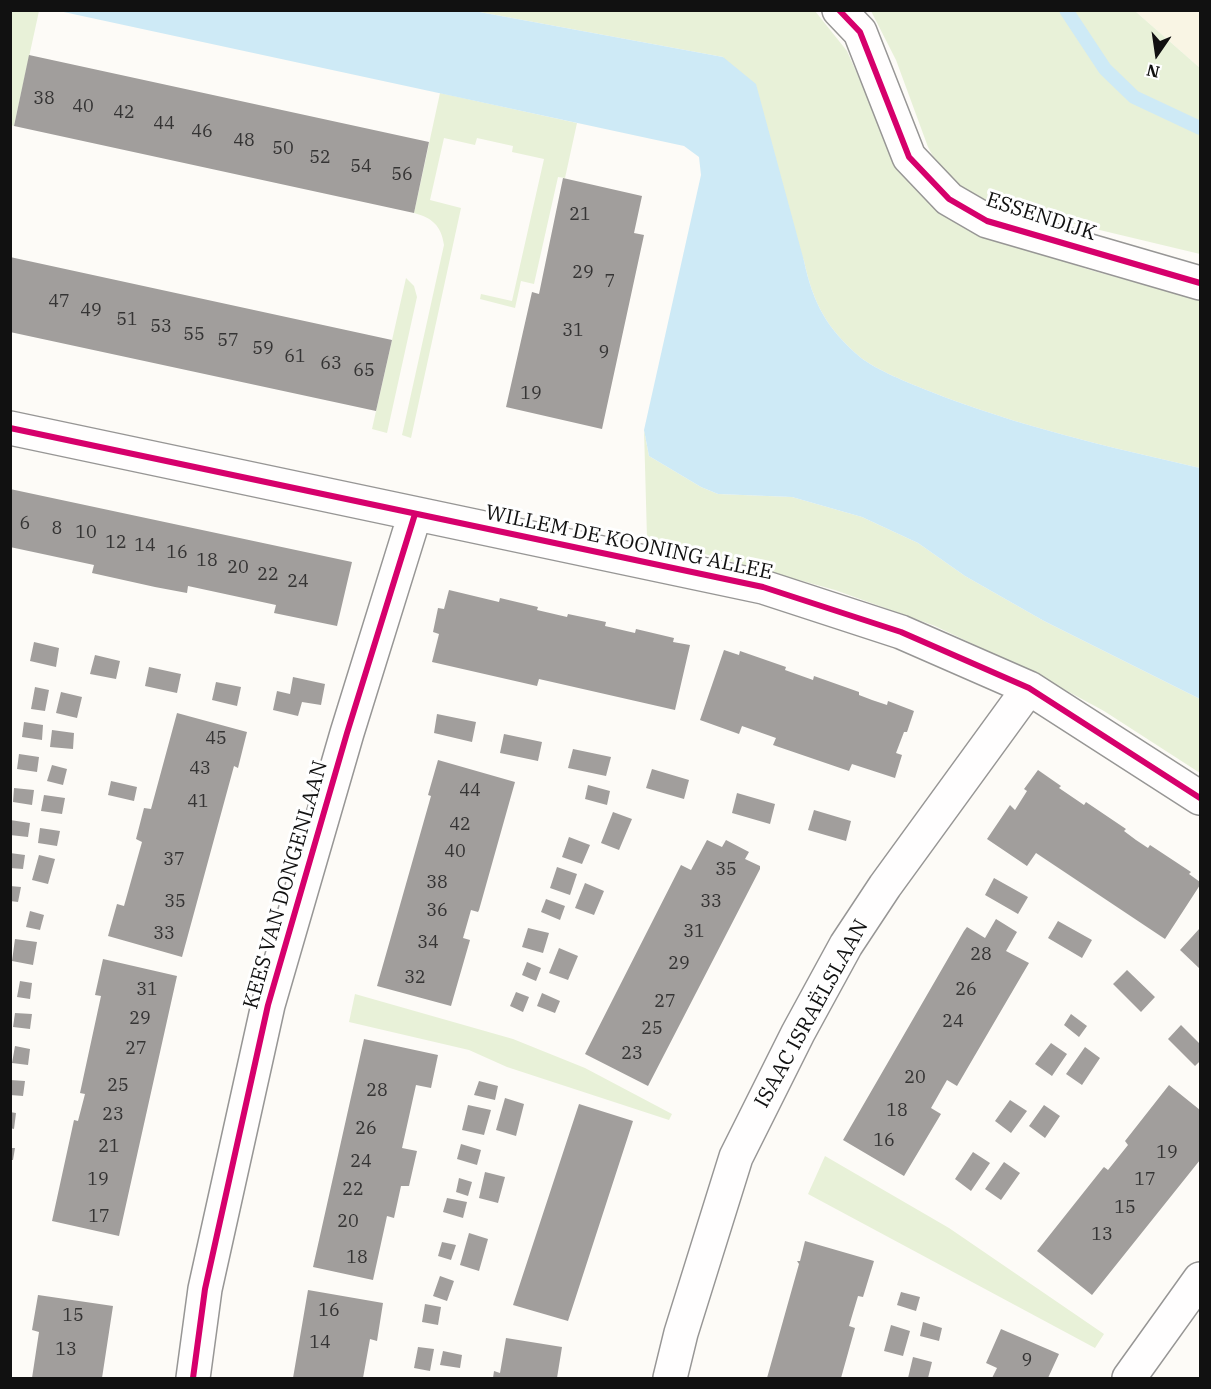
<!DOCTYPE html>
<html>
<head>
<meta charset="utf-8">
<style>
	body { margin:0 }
	#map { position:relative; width:1211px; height:1389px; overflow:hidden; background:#fdfbf7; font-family:"IBM Plex Serif",serif }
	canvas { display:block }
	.frame { position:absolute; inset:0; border:12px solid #111; pointer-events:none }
	.north { position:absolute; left:1127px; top:24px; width:60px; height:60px; -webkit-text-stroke:4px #fff; paint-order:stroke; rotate:193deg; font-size:16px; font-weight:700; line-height:24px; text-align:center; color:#111 }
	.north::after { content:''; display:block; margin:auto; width:21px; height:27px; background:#111; clip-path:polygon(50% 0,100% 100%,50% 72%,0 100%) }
</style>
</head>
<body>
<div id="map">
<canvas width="1211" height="1389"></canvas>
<div class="frame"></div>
<div class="north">N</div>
</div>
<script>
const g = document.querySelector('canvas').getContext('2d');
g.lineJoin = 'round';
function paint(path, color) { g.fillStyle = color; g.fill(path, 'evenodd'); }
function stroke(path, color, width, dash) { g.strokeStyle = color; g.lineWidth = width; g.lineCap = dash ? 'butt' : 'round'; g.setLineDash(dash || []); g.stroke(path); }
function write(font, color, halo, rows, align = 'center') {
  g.font = font + ' "IBM Plex Serif",serif'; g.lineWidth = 6; g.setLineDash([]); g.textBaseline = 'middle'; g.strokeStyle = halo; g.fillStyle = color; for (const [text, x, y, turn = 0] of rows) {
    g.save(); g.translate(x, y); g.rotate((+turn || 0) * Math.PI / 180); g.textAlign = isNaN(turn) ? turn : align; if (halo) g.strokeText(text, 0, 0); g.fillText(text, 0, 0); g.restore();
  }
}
paint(new Path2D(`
	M1135 11H1200V68Z`), '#f9f5e4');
paint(new Path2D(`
	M11 11H39L14 126 11 125Z
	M474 11H815L847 51 896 161 1011 244 1090 270 1200 300V468C1109 447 1017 426 929 391 909 383 876 370 860 357 827 329 813 303 804 261L723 57Z
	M871 11H1135L1200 68V254L970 199 947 183 928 147 896 60Z
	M440 93 577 123 565 178 558 177 534 284 521 281 515 308 480 299 481 294 512 301 544 159 512 152 513 146 477 138 475 145 444 138 430 200 461 208 411 438 402 435 444 245C441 225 432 218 414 213Z
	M406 278 414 286 417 297 387 433 372 429Z
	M644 430 649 456 701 487 718 494 792 497 862 517 918 543 965 576 1044 621 1200 699V773L1104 711 1032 672 935 626 835 590 647 538Z
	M355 994 513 1039 585 1068 672 1114 669 1120 507 1067 469 1050 349 1022Z
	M825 1156 949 1228 1104 1334 1095 1348 808 1194Z`), '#e8f1d8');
paint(new Path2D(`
	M59 11H474L723 57 756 84 804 261C813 303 827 329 860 357 876 370 909 383 929 391 1017 426 1109 447 1200 468V699L1044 621 965 576 918 543 862 517 792 497 718 494 701 487 649 456 644 430 701 175 699 157 684 146Z`), '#ceeaf6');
stroke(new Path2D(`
	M1066 10 1105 69 1134 97 1200 128`), '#ceeaf6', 14);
paint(new Path2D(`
	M29 55 429 142 414 213 14 126Z
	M563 178 642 196 634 233 644 235 602 429 506 407 532 292 539 294Z
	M10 257 392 340 376 411 10 332Z
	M10 489 352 562 337 626 274 613 276 605 188 586 187 593 155 587 92 573 94 565 10 547Z
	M449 590 499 602 500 598 538 607 537 610 567 617 568 614 606 622 605 626 635 633 636 629 674 638 673 642 690 645 675 710 539 679 537 686 432 662 439 634 433 632 438 608 444 609Z
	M34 642 59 648 56 667 30 661Z
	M724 650 739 655 740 651 786 667 785 670 813 680 814 676 859 692V695L872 700 887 705 888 701 914 711 907 732H904L896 753 902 755 895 778 852 764 849 771 773 745 776 738 742 726 739 734 700 720Z
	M95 655 120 661 116 679 90 674Z
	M149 667 181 674 177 693 145 686Z
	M293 677 325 684 321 705 302 702 298 716 273 710 277 691 290 694Z
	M216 682 241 687 237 706 212 700Z
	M35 687 49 690 45 711 31 709Z
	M61 692 82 697 77 718 56 713Z
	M177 713 247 732 238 768 234 766 182 957 108 936 117 904 124 906 142 842 136 839 144 808 151 809Z
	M437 714 476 722 472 742 434 733Z
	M24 722 43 725 42 740 22 737Z
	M52 730 74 733 73 749 50 747Z
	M504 734 542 742 538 761 500 753Z
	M573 749 611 757 606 776 568 768Z
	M19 754 39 757 37 772 17 769Z
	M438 760 515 782 479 910 478 912 471 910 463 938 470 940 451 1006 377 986 431 796 428 795Z
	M52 765 67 769 63 785 47 781Z
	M652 769 689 780 684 799 646 788Z
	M1038 770 1061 786 1059 788 1084 805 1086 802 1126 829 1124 831 1136 840 1148 848 1150 845 1191 872 1189 874 1200 882V885L1165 939 1036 853 1027 866 987 839 1010 805 1015 810 1027 791 1024 789Z
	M111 781 137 787 134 801 108 795Z
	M588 785 610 791 607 805 585 799Z
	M14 788 34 790 32 805 13 802Z
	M737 793 775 804 770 824 732 813Z
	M44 795 65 798 62 814 41 811Z
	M814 810 851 821 846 841 808 830Z
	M613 812 632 819 619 850 601 843Z
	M10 820 30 823 28 837 10 835Z
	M40 828 60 831 57 846 38 843Z
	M569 837 590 845 582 864 562 857Z
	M707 840 722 847 726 840 749 852 745 859 760 866V869L648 1086 585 1054 681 865 691 870Z
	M10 853 25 855 23 869 10 868Z
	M39 855 55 859 48 884 32 880Z
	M557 867 577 874 570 895 550 888Z
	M994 878 1028 897 1018 914 985 895Z
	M585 883 604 891 594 915 575 908Z
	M10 886 21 887 18 902 10 901Z
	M546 899 565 906 560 920 541 912Z
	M30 911 44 915 40 930 26 927Z
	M996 919 1017 932 1006 951 1029 963 957 1086 947 1080 931 1108 941 1114 904 1176 843 1140 964 931 967 927 985 938Z
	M1058 921 1092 940 1082 958 1048 938Z
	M528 928 549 933 543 953 522 947Z
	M1200 928V969L1180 950Z
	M15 939 37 942 33 965 12 961Z
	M559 948 578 956 568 980 549 973Z
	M103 959 177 976 119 1236 52 1221 74 1120 78 1121 85 1094 80 1093 101 996 95 995Z
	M527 962 541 968 536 981 522 975Z
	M1127 970 1155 997 1141 1012 1113 984Z
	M20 981 32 983 30 999 17 997Z
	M516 992 529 997 523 1012 510 1006Z
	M542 993 560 1001 555 1013 537 1006Z
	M15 1013 32 1014 30 1029 13 1027Z
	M1071 1014 1087 1026 1079 1037 1064 1025Z
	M1181 1025 1200 1044V1061L1195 1066 1168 1039Z
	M364 1039 438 1055 431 1088 416 1085 402 1148 417 1151 409 1186H401L394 1218 387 1216 373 1280 313 1267Z
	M1051 1043 1067 1054 1052 1076 1035 1064Z
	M15 1046 30 1049 28 1065 12 1063Z
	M1085 1047 1100 1058 1082 1085 1066 1074Z
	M10 1080 25 1081 23 1096 10 1095Z
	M479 1081 498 1086 495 1100 474 1095Z
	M1169 1085 1200 1110V1160L1092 1295 1037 1251 1103 1168 1104 1167 1108 1170 1128 1145 1125 1141Z
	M505 1098 524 1104 516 1136 496 1130Z
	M1010 1100 1027 1111 1011 1133 995 1121Z
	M579 1104 633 1121 568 1321 513 1305Z
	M468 1105 491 1110 484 1135 462 1130Z
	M1044 1105 1060 1116 1045 1138 1029 1126Z
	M10 1112 16 1113 14 1129 10 1128Z
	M461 1144 481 1150 477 1165 457 1159Z
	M10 1148H15L13 1160H10Z
	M973 1152 990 1163 971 1191 955 1179Z
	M1004 1162 1020 1173 1001 1200 985 1189Z
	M485 1172 505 1177 498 1203 479 1198Z
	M459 1178 472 1182 468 1196 456 1192Z
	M447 1198 467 1202 463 1218 443 1212Z
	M469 1233 488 1239 479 1271 460 1265Z
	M805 1241 874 1261 863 1297 858 1296 849 1326 855 1328 841 1378H767L799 1264 797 1261H800Z
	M442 1242 456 1245 451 1260 438 1256Z
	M440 1276 454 1281 447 1301 433 1296Z
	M308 1290 383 1303 377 1341 370 1339 363 1378H293Z
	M901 1292 920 1297 916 1311 897 1305Z
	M38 1295 113 1306 102 1378H32L39 1332 32 1330Z
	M425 1304 441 1307 438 1325 422 1322Z
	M923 1322 942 1328 939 1341 920 1336Z
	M891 1325 910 1331 903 1356 884 1351Z
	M1001 1329 1059 1354 1048 1378H992L997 1368 986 1363Z
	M506 1338 562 1347 557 1378H493L494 1371 500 1373Z
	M418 1347 434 1349 430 1371 414 1368Z
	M443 1351 462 1355 460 1368 440 1365Z
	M913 1357 932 1362 928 1378H908Z`), '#a19e9c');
const minor = new Path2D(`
	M839 10 860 32 909 157 949 199 987 221 1200 283
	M10 428 763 587 901 632 1029 688 1200 798
	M193 1378 205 1289 268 1005 347 733 415 514
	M670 1378 681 1333 736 1157 798 1033 846 945 885 886 1029 688
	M1129 1378 1200 1279`);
stroke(minor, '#979695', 36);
stroke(minor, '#fffefe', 33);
stroke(new Path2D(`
	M839 10 860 32 909 157 949 199 987 221 1200 283
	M10 428 763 587 901 632 1029 688 1200 798
	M193 1378 205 1289 268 1005 347 733 415 514`), '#d6006c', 6);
write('18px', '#353434', null, [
	["38",44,99],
	["40",83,107],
	["42",124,113],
	["44",164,124],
	["46",202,132],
	["48",244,141],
	["50",283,149],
	["52",320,158],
	["54",361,167],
	["56",402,175],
	["21",580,215],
	["29",583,273],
	["7",610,282],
	["47",59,302],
	["49",91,311],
	["51",127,320],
	["53",161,327],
	["31",573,331],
	["55",194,335],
	["57",228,341],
	["59",263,349],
	["9",604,353],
	["61",295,357],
	["63",331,364],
	["65",364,371],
	["19",531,394],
	["6",25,524],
	["8",57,529],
	["10",86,533],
	["12",116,543],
	["14",145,546],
	["16",177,553],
	["18",207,561],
	["20",238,568],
	["22",268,575],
	["24",298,582],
	["45",216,739],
	["43",200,769],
	["44",470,791],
	["41",198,802],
	["42",460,825],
	["40",455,852],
	["37",174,860],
	["35",726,870],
	["38",437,883],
	["35",175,902],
	["33",711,902],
	["36",437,911],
	["31",694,932],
	["33",164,934],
	["34",428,943],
	["28",981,955],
	["29",679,964],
	["32",415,978],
	["31",147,990],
	["26",966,990],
	["27",665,1002],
	["29",140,1019],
	["24",953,1022],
	["25",652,1029],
	["27",136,1049],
	["23",632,1054],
	["20",915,1078],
	["25",118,1086],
	["28",377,1091],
	["18",897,1111],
	["23",113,1115],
	["26",366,1129],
	["16",884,1141],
	["21",109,1147],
	["19",1167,1153],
	["24",361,1162],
	["19",98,1180],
	["17",1145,1180],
	["22",353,1190],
	["15",1125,1208],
	["17",99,1217],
	["20",348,1222],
	["13",1102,1235],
	["18",357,1258],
	["16",329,1311],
	["15",73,1316],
	["14",320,1343],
	["13",66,1350],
	["9",1027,1361]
]);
write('21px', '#111', '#fff', [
	["ESSENDIJK",1041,217,18],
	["WILLEM DE KOONING ALLEE",629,543,12],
	["KEES VAN DONGENLAAN",286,885,-74],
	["ISAAC ISRAËLSLAAN",812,1014,-61]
]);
</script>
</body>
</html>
